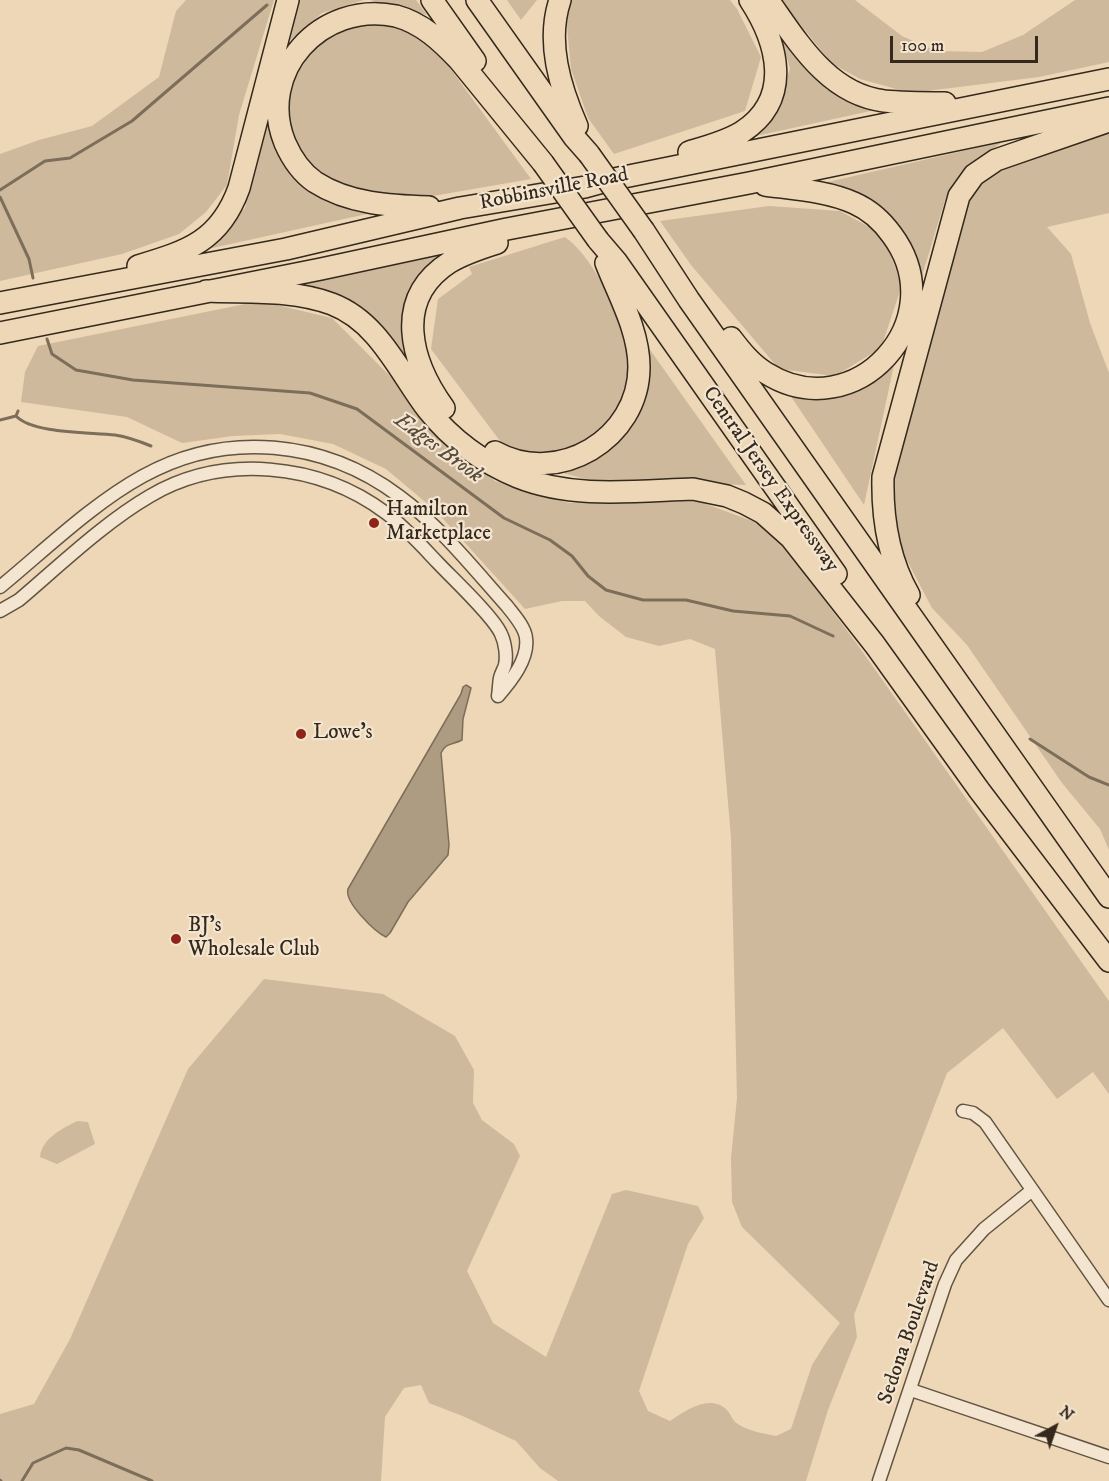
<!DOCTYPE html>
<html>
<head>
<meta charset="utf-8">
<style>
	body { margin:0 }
	#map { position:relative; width:1109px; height:1481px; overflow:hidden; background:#edd7b7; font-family:"IM FELL DW Pica",serif }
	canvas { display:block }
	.north { position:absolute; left:1025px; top:1397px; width:60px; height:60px; -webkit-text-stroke:4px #f3e5d0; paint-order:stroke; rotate:40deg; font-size:16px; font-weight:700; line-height:24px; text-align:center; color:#34291c }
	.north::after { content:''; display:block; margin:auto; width:21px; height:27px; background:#34291c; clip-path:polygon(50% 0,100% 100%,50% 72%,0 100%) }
	.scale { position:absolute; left:890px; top:36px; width:148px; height:27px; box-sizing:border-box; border:3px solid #34291c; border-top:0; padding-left:8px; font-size:18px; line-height:21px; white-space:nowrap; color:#34291c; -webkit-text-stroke:4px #f3e5d0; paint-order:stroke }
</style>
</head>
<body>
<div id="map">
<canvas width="1109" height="1481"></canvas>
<div class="north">N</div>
<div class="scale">100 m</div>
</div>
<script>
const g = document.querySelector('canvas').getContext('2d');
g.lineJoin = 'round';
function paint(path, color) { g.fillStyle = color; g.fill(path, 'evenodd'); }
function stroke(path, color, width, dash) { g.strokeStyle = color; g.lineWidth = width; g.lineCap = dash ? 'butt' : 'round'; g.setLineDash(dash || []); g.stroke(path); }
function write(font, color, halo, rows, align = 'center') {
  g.font = font + ' "IM FELL DW Pica",serif'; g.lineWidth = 4.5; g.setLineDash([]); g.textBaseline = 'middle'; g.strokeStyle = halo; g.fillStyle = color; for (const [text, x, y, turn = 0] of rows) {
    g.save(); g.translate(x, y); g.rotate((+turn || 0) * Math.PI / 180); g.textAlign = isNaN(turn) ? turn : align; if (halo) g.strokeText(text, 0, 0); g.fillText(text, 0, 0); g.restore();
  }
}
paint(new Path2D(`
	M186 0H274L239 115 227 185 206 212 179 234 122 254 0 281V154L39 140 92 126 159 77 176 11Z
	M295 0H364L322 13 281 48Z
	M370 0H416L427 15Z
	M507 0H537L521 20Z
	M572 0H730L737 9 761 57 745 111 614 154 588 118 571 69 566 16Z
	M781 0H855L902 36 936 51 982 52 1023 35 1075 0H1109V62L1039 77 911 93 860 79 831 63Z
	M777 20 884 108 747 138 775 109 790 69Z
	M366 22 398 23 439 53 531 179 433 196 371 192 322 177 294 144 284 95 317 43Z
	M266 112 284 157 376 212 208 249 245 208Z
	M1109 132V213L1047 227 1071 254 1090 323 1109 373V850L1100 829 1062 783 967 645 932 608 902 551 890 490 967 197 984 178 1023 159Z
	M1002 142 973 164 946 197 922 276 916 252 872 202 819 184Z
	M769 206 840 211 882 234 902 285 881 348 835 376 779 369 691 265 660 221Z
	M565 237C579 247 590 263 599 278 606 290 610 303 621 309L746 485 590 480 566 474 500 441 431 349 438 299 472 274 469 267Z
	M441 254 421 277 408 358 351 304 296 284Z
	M260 301 332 318 495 481 569 503 698 501 771 528 857 644 1109 1001V1094L1093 1072 1057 1099 1003 1028 947 1073 854 1315 857 1337 828 1410 806 1481H558L540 1468 516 1441 465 1417 429 1403 421 1385 404 1388 385 1417 381 1481H0V1414L34 1404 70 1339 188 1069 264 979 383 994 455 1036 474 1070 473 1103 482 1120 514 1144 520 1156 467 1271 493 1323 546 1357 612 1194 626 1190 698 1206 704 1218 688 1244 639 1391 648 1411 670 1421C685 1411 710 1393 727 1410 730 1413 732 1419 735 1422 746 1431 762 1433 776 1436L791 1429 812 1365 829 1338 840 1323 742 1227 732 1202 731 1158 737 1098 731 838 715 649 690 639 659 646 626 637 599 616 585 601H562L525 609 436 511 386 469 333 444 280 434 233 436 182 443 127 417 21 402 25 372 38 346Z
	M894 365 864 505 786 389 857 386Z
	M77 1121 88 1122 95 1144 57 1164 40 1157C42 1138 62 1129 77 1121Z`), '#ceb99d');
const water = new Path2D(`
	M466 685 471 688 463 719 462 740C453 745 446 742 441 753L449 845 448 855 408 902 390 933 386 937C375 932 344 902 348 889L461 694 463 687Z`);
paint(water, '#ae9c82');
stroke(water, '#7d6e59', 1.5);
stroke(new Path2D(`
	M0 190 45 161 70 158 132 121 267 5
	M0 197 29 259 33 278
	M47 339 52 354 76 370 133 380 310 393 357 409 504 518 550 540 572 556 588 576 606 590 643 600H686L733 611 790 616 833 636
	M16 416C33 434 90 432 115 435 128 437 139 441 151 446
	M0 420 16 416 18 411
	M1030 739 1089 777 1109 785
	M0 1480 1 1481
	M22 1481 33 1463 66 1448 79 1450 152 1481`), '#7d6e59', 3);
const street = new Path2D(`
	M0 587C45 550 92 504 143 476 226 430 324 440 399 496 440 526 473 568 507 606 514 615 525 627 526 638 529 659 511 681 498 696
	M0 611 19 600C59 566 105 522 150 496 223 453 319 463 386 513 405 527 421 545 438 563 452 578 494 617 501 634 505 642 507 656 505 665 504 669 501 673 500 678 499 683 499 690 498 696
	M963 1111 973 1113 985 1122 1109 1300
	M911 1390 1109 1457
	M879 1481 945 1284 956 1260 984 1229 1031 1191`);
const highway = new Path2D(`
	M432 0 475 61
	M477 0 574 137 589 154
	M560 0C546 42 560 87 577 126
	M768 0C798 42 828 94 884 101 904 103 925 103 945 103
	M689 152C706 147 726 142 742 132 793 99 778 43 750 0
	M429 207C391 206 349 204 315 182 302 173 292 159 285 143 256 72 321 0 396 16 422 23 441 41 459 60L543 163
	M644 231 689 300 1109 897
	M598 240 616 261 836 574
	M138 266C188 251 220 241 239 188L288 0
	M206 291C247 293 292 289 332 304 379 322 399 372 428 410 451 439 483 463 518 477 573 499 635 491 693 489L727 496 744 503 763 513 791 538 875 645 979 790 1109 961
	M0 303 286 249 460 208 585 187 614 179 1109 79
	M0 333 321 269 507 229 749 183 1109 108
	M731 338C741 351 751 364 766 373 855 429 955 320 892 235 882 221 870 210 854 203 827 191 794 189 765 185
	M444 408C411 362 392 299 450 262 465 253 481 248 497 243
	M495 452C558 487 639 439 639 367 639 331 619 296 606 263
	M909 595C888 558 882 519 883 477L959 196 974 175 996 160 1109 121`);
stroke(street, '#625443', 15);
stroke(highway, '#34291c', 24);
stroke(street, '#f3e5d0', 12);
stroke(highway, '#edd7b7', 21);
const highwayBridge = new Path2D(`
	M589 154 644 231
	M543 163 598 240`);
stroke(highwayBridge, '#34291c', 24, []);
stroke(highwayBridge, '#edd7b7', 21);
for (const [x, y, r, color] of [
	[374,523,6,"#8f2418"],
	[301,734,6,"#8f2418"],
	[176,939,6,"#8f2418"]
]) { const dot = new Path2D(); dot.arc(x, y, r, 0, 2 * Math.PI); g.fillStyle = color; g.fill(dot); stroke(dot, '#f3e5d0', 2); }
write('21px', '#34291c', '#f3e5d0', [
	["Robbinsville Road",554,190,-11],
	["Central Jersey Expressway",770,480,55],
	["Sedona Boulevard",910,1333,-71]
]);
write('21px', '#34291c', '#f3e5d0', [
	["Hamilton",386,511],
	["Marketplace",386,535],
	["Lowe's",313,734],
	["BJ's",188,927],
	["Wholesale Club",188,951]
], 'left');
write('italic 22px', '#594c3b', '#f3e5d0', [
	["Edges Brook",438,449,36]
]);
</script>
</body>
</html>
